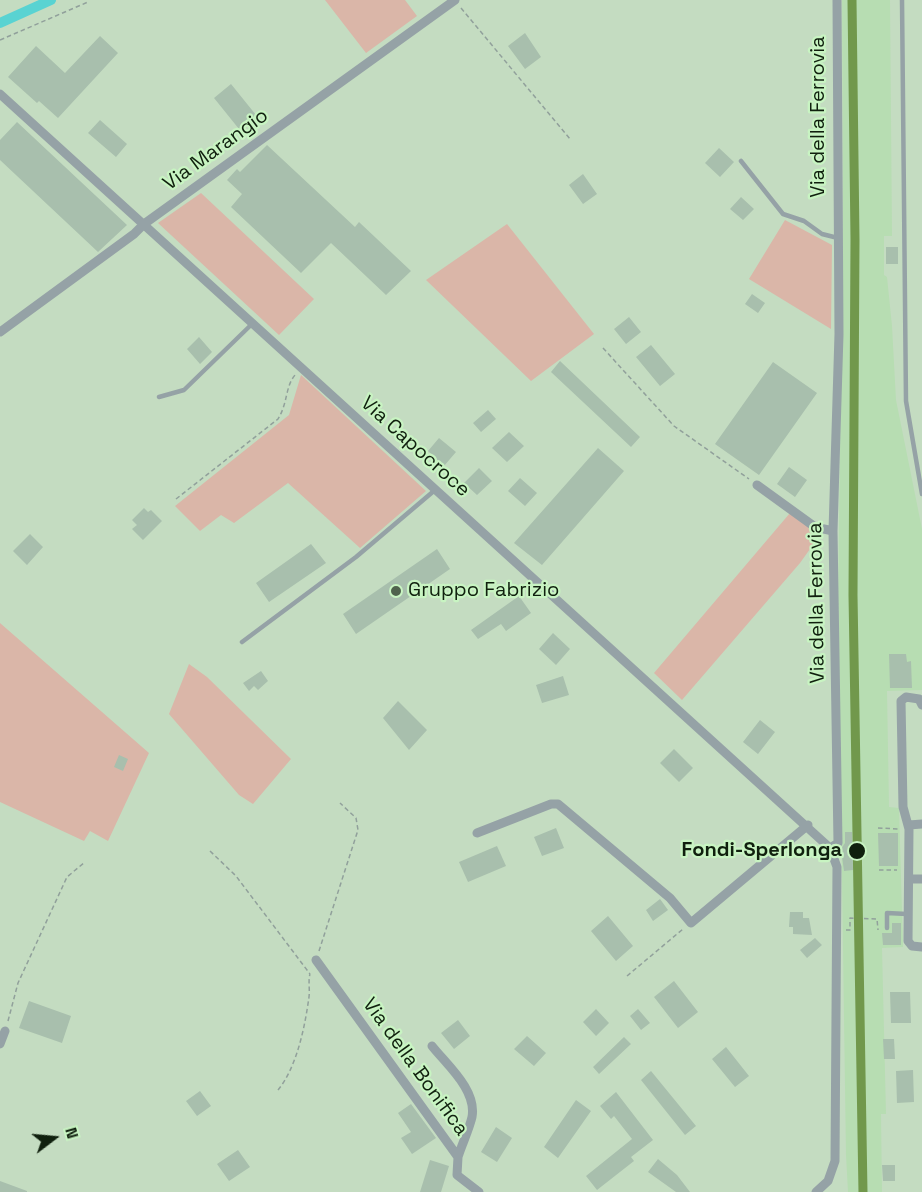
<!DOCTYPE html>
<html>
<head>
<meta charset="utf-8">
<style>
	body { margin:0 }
	#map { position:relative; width:922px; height:1192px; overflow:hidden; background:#c4dcc1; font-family:"Space Grotesk",sans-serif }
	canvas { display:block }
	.north { position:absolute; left:24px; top:1108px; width:60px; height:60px; -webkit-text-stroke:4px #c8f4c2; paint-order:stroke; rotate:74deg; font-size:16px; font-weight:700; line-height:24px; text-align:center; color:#10200e }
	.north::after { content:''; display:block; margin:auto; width:21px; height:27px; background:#10200e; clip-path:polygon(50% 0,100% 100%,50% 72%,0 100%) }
</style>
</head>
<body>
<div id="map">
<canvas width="922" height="1192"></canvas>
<div class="north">N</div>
</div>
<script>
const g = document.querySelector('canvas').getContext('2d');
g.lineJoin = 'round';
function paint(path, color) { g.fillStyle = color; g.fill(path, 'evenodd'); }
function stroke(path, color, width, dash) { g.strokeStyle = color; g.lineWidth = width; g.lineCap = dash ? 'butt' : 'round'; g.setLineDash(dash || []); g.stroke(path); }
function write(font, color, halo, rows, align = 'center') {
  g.font = font + ' "Space Grotesk",sans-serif'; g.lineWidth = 4.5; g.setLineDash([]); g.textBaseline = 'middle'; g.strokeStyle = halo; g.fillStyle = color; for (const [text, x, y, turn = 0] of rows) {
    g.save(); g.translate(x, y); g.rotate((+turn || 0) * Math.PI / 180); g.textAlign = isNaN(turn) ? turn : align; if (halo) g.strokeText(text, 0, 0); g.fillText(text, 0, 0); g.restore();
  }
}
paint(new Path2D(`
	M842 0H890L892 236H884V275L887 277 892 326 896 400 922 529V690L887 691 889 807 899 808 903 947 882 948 886 1114H881L882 1192H848L846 1155 838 603 843 215Z`), '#b7ddb2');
paint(new Path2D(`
	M325 0H405L417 16 366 53Z
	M201 193 314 299 279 335 158 223Z
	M785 220 832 245 831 329 749 279Z
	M507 224 594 334 531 381 426 280Z
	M301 375 426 491 360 548 288 483 234 523 221 515 200 531 175 506 289 415Z
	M790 513 820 535 800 563 682 700 654 673Z
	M0 623 149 753 108 841 90 831 84 841 0 802Z
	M189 664 207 677 291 759 253 804 239 795 169 714Z`), '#dab6a8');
stroke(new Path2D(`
	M0 23 51 0`), '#59d3d2', 10);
paint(new Path2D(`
	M525 33 541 57 525 69 508 46Z
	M100 36 118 53 58 118 39 101 37 103 8 77 36 46 65 73Z
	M231 84 256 115 239 129 214 98Z
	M100 120 127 144 116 157 88 133Z
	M17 122 127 225 98 252 0 160V140Z
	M267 145 355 227 359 222 411 271 386 295 331 243 301 273 231 207 242 194 227 180 237 169 240 172Z
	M719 148 734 162 720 177 705 163Z
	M583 174 597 194 583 204 569 185Z
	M741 197 754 209 743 220 730 209Z
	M886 247H898V264H886Z
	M752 294 765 303 758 313 745 304Z
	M629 317 641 332 626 344 614 329Z
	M199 337 212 352 200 364 187 349Z
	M651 345 675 374 660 386 636 357Z
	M560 361 640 437 631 447 551 372Z
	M773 362 817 393 759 475 715 444Z
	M488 410 496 419 481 432 473 423Z
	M509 432 524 446 507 462 492 448Z
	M439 438 456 452 444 466 428 451Z
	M598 448 624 471 542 565 514 543Z
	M789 467 807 480 795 497 777 484Z
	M479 468 492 481 477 495 464 483Z
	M520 478 537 493 525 506 508 491Z
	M144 508 148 512 151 510 162 521 143 540 132 529 137 525 132 520Z
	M30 534 43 547 27 565 13 551Z
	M311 544 326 563 269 602 256 583Z
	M437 549 450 569 356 634 343 614Z
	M519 596 531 613 506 631 501 624 478 639 471 630Z
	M553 633 570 649 556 665 539 649Z
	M889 654H906L907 662 911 661 912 688H890Z
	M261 671 268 681 258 690 254 686 249 691 243 683Z
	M563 676 569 695 542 703 536 685Z
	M398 701 427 730 409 750 383 718Z
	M760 720 775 732 758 754 743 742Z
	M674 749 693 768 679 782 660 763Z
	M119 755 128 759 123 771 114 767Z
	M556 828 564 848 542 856 534 837Z
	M845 832H852L853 870 844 871 841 849 845 843Z
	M878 833H898V866H879Z
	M497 846 506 866 468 882 459 862Z
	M660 899 668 910 653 921 646 910Z
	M790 912H803V918H809L812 935 793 934V927H789Z
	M608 916 633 946 616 961 591 931Z
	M892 923H901V945H883L882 933H892Z
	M815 938 822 945 807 958 800 950Z
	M674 981 698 1012 678 1028 654 997Z
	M890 992H910L911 1023H891Z
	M29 1001 71 1016 62 1043 19 1028Z
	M596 1009 609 1023 596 1036 583 1022Z
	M638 1009 650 1023 641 1030 630 1016Z
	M458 1020 470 1036 454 1049 441 1033Z
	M527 1036 546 1053 534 1066 514 1049Z
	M624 1037 631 1044 599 1074 593 1067Z
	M883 1039H894L895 1059H884Z
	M726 1047 749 1076 735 1087 712 1059Z
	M913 1070 914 1102 897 1103 896 1071Z
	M651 1071 696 1126 685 1135 641 1080Z
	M200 1091 211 1106 197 1116 186 1101Z
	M616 1092 653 1140 631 1157 634 1161 597 1190 586 1176 632 1139 614 1116 611 1119 600 1106Z
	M576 1100 591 1111 558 1158 544 1147Z
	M411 1104 436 1138 412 1154 401 1138 411 1132 398 1113Z
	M496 1127 512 1138 497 1162 481 1152Z
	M238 1150 250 1167 229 1181 217 1164Z
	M658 1159 677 1175 690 1192H676L648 1172Z
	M430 1160 449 1166 441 1192H420Z
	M882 1165H895V1181H883Z
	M0 1181 27 1191V1192H0Z`), '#a8bfad');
stroke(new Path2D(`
	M461 8 570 139
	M0 40 88 2
	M603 348 674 426 749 479
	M176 499 278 419C288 403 285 387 295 375
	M878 828 899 829
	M210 851 236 876 310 974
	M879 870H897
	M846 930H850V918L877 919 878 930
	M319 951 358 830 356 818 340 803
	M627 976 683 929
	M8 1021 18 983 67 877 85 862
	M278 1090C297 1067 305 1026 309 997 310 989 308 981 310 974`), '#91a09b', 1.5, [4.5, 3]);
stroke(new Path2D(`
	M902 0 906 401 922 494
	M741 161 783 214 804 221 822 234 838 238
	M159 397 184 390 253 323
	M242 642 356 557 435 490
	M887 928V913L907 914`), '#95a2a6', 4.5);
stroke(new Path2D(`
	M0 94 830 848
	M0 332 134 234 144 224 455 0
	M757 485 815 527 833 531
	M922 705 919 699 906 697 901 701 903 807 909 829 908 941 912 946 922 947
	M909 825 922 824
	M477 833 551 804H558L670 898 691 923 808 825
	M910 879H922
	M316 960 458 1157 457 1175 479 1192
	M0 1044 5 1031
	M432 1046C447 1065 477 1090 472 1117 469 1130 462 1144 458 1157
	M816 1192 828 1181 835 1161 837 867 830 848 838 843 833 531 839 334 837 0`), '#95a2a6', 9);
stroke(new Path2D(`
	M852 0 855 239 853 595 863 1192`), '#71984c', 9);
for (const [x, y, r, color] of [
	[396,591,6,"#4f624d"],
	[857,851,9,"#10200e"]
]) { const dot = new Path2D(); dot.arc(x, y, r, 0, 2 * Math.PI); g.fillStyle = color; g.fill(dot); stroke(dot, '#c8f4c2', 2); }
write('20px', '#10200e', '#c8f4c2', [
	["Via della Ferrovia",819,117,-90],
	["Via Marangio",216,150,-36],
	["Via Capocroce",415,447,42],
	["Via della Ferrovia",817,603,-91],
	["Via della Bonifica",415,1067,54]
]);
write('20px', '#10200e', '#c8f4c2', [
	["Gruppo Fabrizio",408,591]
], 'left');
write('bold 20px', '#10200e', '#c8f4c2', [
	["Fondi-Sperlonga",842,851]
], 'right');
</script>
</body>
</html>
